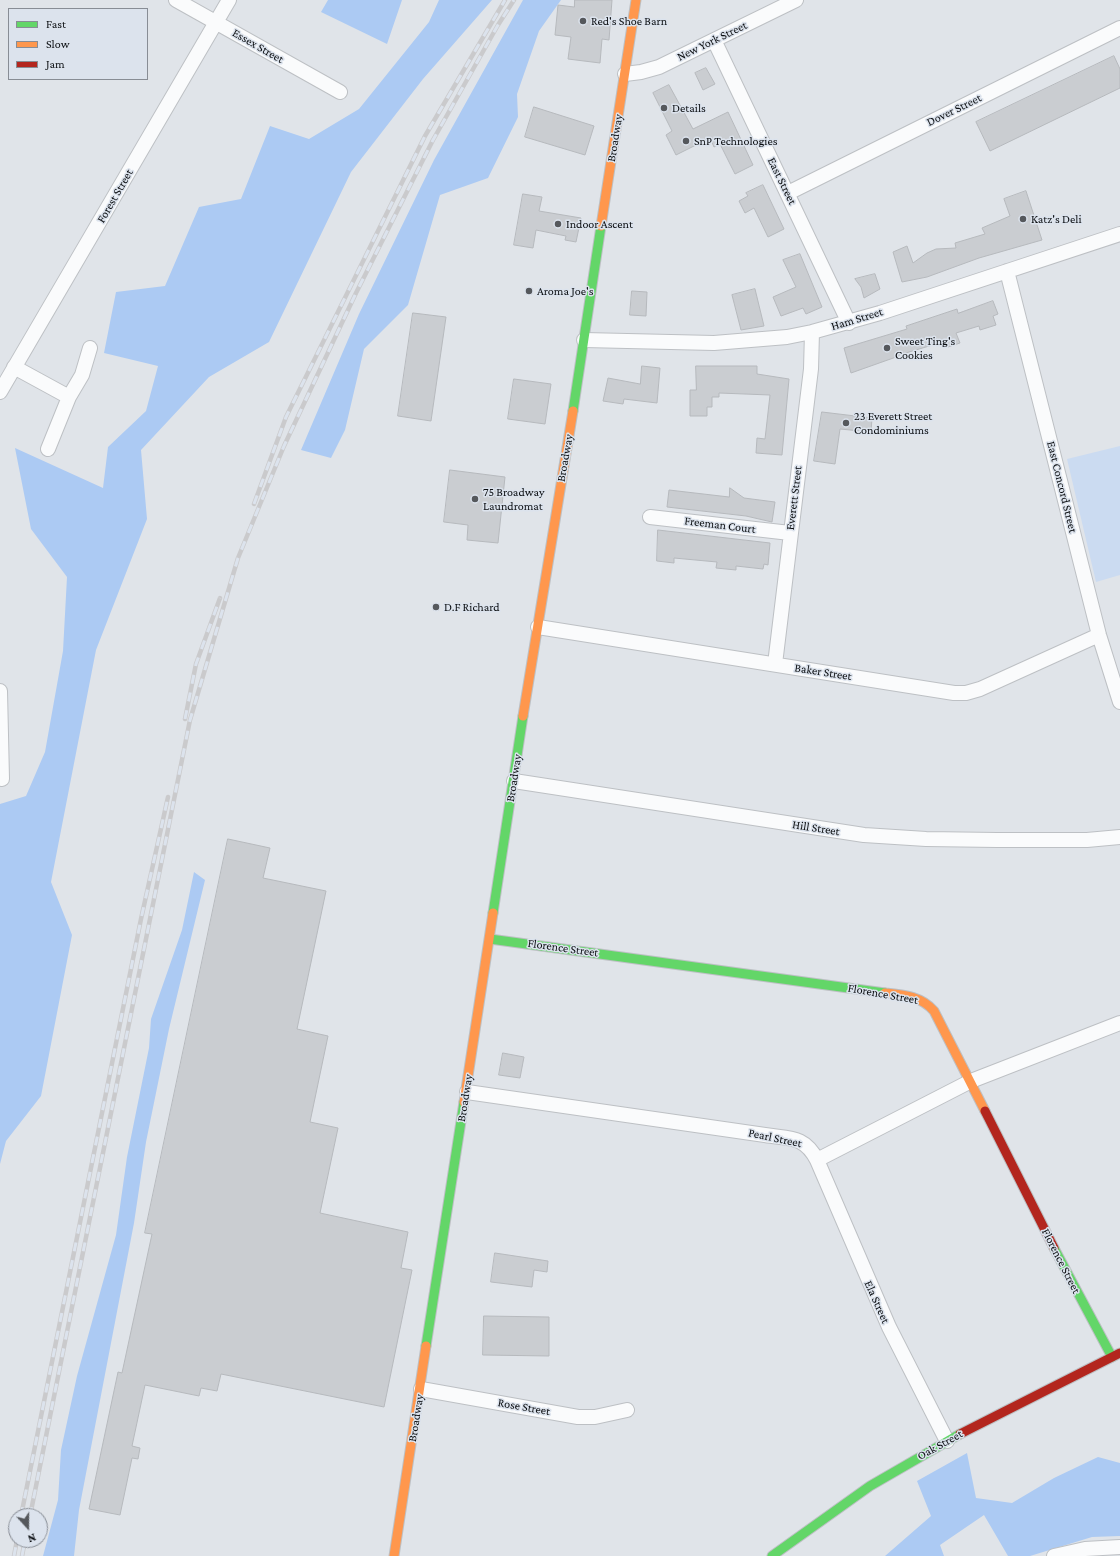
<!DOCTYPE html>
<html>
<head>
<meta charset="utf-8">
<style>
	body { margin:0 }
	#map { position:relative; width:1120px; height:1556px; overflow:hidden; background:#e0e4e9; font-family:"Crimson Pro",serif }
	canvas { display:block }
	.legend { position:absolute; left:8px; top:8px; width:140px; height:72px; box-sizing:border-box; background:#dce3ed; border:1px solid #888d95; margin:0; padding:5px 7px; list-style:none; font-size:12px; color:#0a0d10 }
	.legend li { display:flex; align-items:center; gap:8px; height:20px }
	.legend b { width:20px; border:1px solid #888d95 }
	.north { position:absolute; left:8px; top:1508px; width:40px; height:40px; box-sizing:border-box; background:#dce3ed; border:1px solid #888d95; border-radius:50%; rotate:159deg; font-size:11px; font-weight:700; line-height:16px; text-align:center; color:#0a0d10 }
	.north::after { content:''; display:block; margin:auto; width:14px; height:18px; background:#55585c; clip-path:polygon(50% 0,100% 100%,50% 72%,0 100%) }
</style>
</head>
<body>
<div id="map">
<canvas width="1120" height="1556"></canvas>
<ul class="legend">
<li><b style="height:5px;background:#63d668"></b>Fast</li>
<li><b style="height:5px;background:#ff974d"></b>Slow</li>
<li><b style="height:5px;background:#b3261e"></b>Jam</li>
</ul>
<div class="north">N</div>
</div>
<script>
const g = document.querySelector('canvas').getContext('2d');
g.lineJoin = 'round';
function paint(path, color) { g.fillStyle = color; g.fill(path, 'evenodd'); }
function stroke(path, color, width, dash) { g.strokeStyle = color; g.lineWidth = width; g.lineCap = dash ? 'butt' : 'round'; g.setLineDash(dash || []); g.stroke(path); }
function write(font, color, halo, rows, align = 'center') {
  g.font = font + ' "Crimson Pro",serif'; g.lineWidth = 3; g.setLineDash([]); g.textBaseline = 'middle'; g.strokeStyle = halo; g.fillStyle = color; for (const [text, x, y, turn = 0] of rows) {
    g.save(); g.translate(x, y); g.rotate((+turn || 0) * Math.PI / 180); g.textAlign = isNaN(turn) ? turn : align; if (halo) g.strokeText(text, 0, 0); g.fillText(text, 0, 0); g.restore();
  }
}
paint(new Path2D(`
	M1120 446V575L1096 582 1067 459Z`), '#cbdbf1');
paint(new Path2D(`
	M328 0H402L387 44 321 12Z
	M439 0H492L423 79 351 172 269 342 209 377 141 450 147 519 96 650 51 882 72 935 41 1096 6 1141 0 1164V804L26 796 45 752 63 651 67 577 31 529 15 448 103 488 108 447 146 411 158 366 104 353 116 292 165 286 199 207 241 199 270 126 309 139 359 109 429 22Z
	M523 0H561L539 31 517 94 518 117 488 178 440 195 408 305 364 349 345 430 331 458 301 450 359 314 434 160Z
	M194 872 205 880 169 1029 146 1142 134 1223 79 1510 74 1556H43L58 1500 61 1450 77 1376 116 1235 127 1157 149 1048 151 1019 182 930Z
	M967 1453 976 1498 1012 1503 1054 1478 1098 1457 1120 1463V1536L1092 1537 1030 1556H1008L984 1515 940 1545 944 1556H885L931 1516 917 1481Z`), '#accaf3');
const building = new Path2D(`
	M575 0H612L609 40 602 39 600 63 568 59 571 37 555 35 558 5 574 7Z
	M1114 56 1120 69V88L990 151 976 122Z
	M706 68 715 84 703 90 695 73Z
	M669 85 693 129 728 112 753 165 735 174 720 144 714 147 710 138 676 155 666 135 672 131 653 93Z
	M534 107 594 126 585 155 525 137Z
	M763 185 784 229 768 237 754 208 745 213 739 201 748 196 746 193Z
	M1026 191 1042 240 979 258 927 277 902 282 893 252 907 246 913 263 927 253 936 249 956 248 955 243 985 234 982 228 1010 216 1004 199Z
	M523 194 542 197 539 211 581 218 576 242 565 240 566 236 536 230 533 248 514 245Z
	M800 254 822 307 806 314 803 308 781 316 773 297 796 287 783 260Z
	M875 274 880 289 864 298 861 287 855 279Z
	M755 289 764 326 741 330 732 295Z
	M632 291 647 292 646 316 630 315Z
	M993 301 998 314 993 316 996 325 980 330 979 326 956 333 960 343 948 347 946 341 899 355V356L851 373 844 348 907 329 906 326 957 309 958 313Z
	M413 313 446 317 431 421 398 416Z
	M642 366 660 368 657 403 624 399 623 404 603 401 608 378 640 384Z
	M696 366H757V374L789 379 782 455 756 453 757 438 765 439 770 395 719 393V397H712V407H707V416H690V390H696Z
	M514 379 551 384 545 424 508 419Z
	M822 412 872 418 871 432 840 429 835 464 814 461Z
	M450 470 505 477 498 543 467 540 468 525 444 522Z
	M730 488 744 498 775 502 772 522 746 516 667 507 669 490 729 497Z
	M658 530 770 543 768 565 764 564 763 569 736 566V570L716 568 717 562 674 558V563L657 561Z
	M228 839 270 848 263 878 326 891 297 1029 328 1036 310 1122 338 1128 320 1213 408 1232 401 1268 412 1270 384 1407 221 1374 217 1391 201 1388 199 1396 145 1385 132 1446 140 1448 138 1459 132 1458 120 1515 89 1509 118 1372 122 1373 152 1234 145 1233Z
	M503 1053 524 1057 520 1078 499 1075Z
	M495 1253 548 1261 547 1272 534 1270 532 1287 491 1282Z
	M484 1316 549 1317V1356L483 1355Z`);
paint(building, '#cacdd1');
stroke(building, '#b6b9bd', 1);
const street = new Path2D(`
	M176 0 340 92
	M714 40 849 323
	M625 74 641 72 659 67 796 0
	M788 193 1120 28
	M1007 271 1099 635 1120 702
	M584 340 714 343 787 337 812 332 880 313 1120 234
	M14 367 69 397 82 375 90 348
	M0 392 229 0
	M48 449 69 397
	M650 517 790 533
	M538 627 954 693H966L980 689 1099 635
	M775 664 811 369 812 332
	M0 691 2 779
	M514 781 864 835 926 839 997 840H1087L1120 837
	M467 1092 765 1135C789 1139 804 1135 817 1160L889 1327 947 1441
	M817 1160 971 1081 1120 1023
	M421 1389 578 1417H595L627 1410
	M1054 1556 1085 1549 1120 1547`);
const fast = new Path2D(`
	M573 411 601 226
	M493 913 523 716
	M490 939 885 993
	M1054 1248 1112 1357
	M426 1346 464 1102
	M772 1556 870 1486 960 1434`);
const slow = new Path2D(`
	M601 226 636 0
	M523 716 573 411
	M885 993C904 995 921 996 934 1011L985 1111
	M464 1102 493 913
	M394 1556 426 1346`);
const jam = new Path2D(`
	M985 1111 1054 1248
	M960 1434 1120 1353`);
stroke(street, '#bdc0c4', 16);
stroke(fast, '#bdc0c4', 11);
stroke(slow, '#bdc0c4', 11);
stroke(jam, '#bdc0c4', 11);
stroke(street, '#fafbfc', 14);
stroke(fast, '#63d668', 9);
stroke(slow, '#ff974d', 9);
stroke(jam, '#b3261e', 9);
const rail = new Path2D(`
	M254 504 286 417 425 136 505 0
	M185 719 196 664 220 598
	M21 1516 141 919 168 797
	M30 1516 190 720 238 558 284 446 356 293 433 140 498 25 514 0
	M14 1556 17 1540
	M22 1556 25 1540`);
stroke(rail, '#cacacc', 4.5);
stroke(rail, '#dce3ed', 3, [9]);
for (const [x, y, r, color] of [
	[583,21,4,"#55585c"],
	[664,108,4,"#55585c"],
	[686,141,4,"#55585c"],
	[1023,219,4,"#55585c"],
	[558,224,4,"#55585c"],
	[529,291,4,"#55585c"],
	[887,348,4,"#55585c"],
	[846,423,4,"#55585c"],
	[475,499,4,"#55585c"],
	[436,607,4,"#55585c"]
]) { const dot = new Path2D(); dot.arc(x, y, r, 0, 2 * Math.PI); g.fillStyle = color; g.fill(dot); stroke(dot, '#dce3ed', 1.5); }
write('12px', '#0a0d10', '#dce3ed', [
	["Red's Shoe Barn",591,21],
	["Details",672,108],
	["SnP Technologies",694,141],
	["Katz's Deli",1031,219],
	["Indoor Ascent",566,224],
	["Aroma Joe's",537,291],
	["Sweet Ting's",895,341],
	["Cookies",895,355],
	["23 Everett Street",854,416],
	["Condominiums",854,430],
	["75 Broadway",483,492],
	["Laundromat",483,506],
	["D.F Richard",444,607]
], 'left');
write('12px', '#0a0d10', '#dce3ed', [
	["New York Street",712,41,-26],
	["Essex Street",258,46,30],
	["Dover Street",954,110,-26],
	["Broadway",615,138,-81],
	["East Street",782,181,64],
	["Forest Street",115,196,-60],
	["Ham Street",857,319,-17],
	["Broadway",565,458,-80],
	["East Concord Street",1062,487,76],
	["Everett Street",794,498,-83],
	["Freeman Court",720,525,7],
	["Baker Street",823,672,9],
	["Broadway",514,778,-81],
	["Hill Street",816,828,9],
	["Florence Street",563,948,8],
	["Florence Street",883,994,10],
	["Broadway",465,1098,-81],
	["Pearl Street",775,1138,12],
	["Florence Street",1061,1261,63],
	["Ela Street",877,1302,66],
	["Rose Street",524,1407,10],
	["Broadway",416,1418,-81],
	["Oak Street",940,1445,-29]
]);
</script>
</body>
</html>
